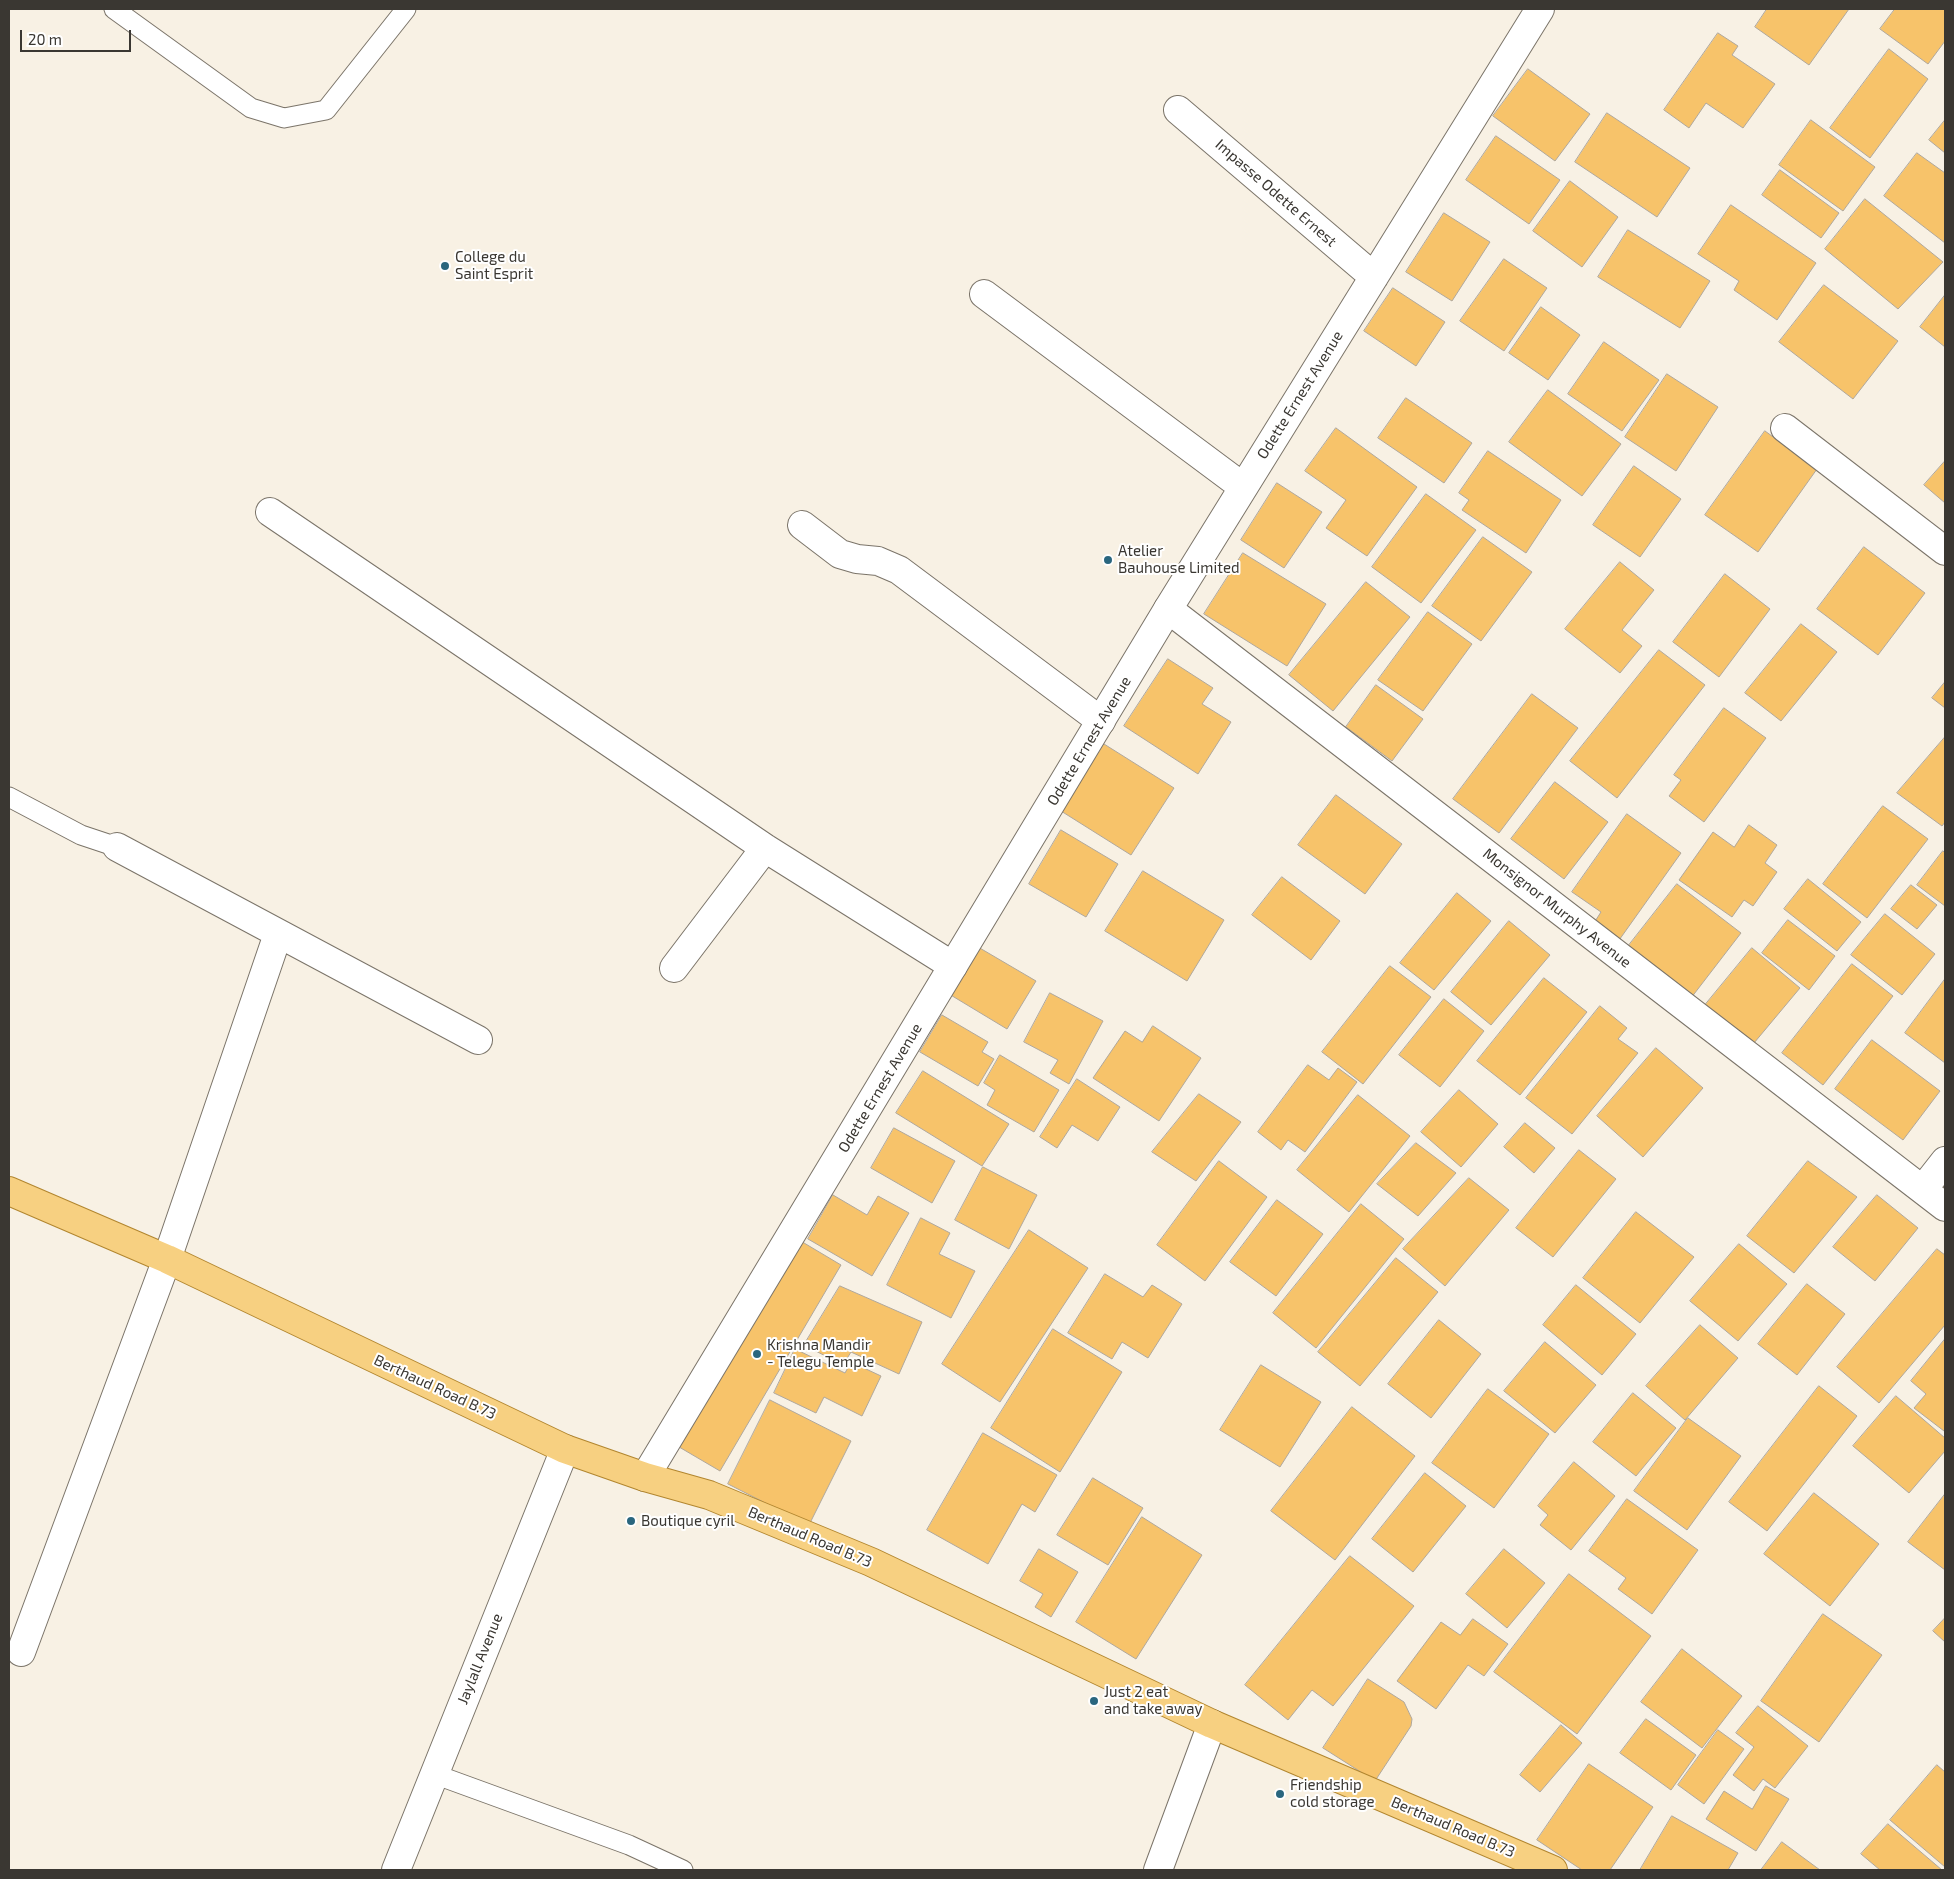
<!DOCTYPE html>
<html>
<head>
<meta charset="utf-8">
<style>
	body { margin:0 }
	#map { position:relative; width:1954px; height:1879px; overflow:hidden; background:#f8f1e4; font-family:"Exo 2",sans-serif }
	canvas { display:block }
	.frame { position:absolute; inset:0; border:10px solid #3a3732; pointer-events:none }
	.scale { position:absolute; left:20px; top:30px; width:111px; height:22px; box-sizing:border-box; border:2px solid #3a3732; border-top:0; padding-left:6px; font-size:15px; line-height:18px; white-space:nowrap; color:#3a3732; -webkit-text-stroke:4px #fff; paint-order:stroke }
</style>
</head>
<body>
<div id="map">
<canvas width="1954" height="1879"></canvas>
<div class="frame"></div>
<div class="scale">20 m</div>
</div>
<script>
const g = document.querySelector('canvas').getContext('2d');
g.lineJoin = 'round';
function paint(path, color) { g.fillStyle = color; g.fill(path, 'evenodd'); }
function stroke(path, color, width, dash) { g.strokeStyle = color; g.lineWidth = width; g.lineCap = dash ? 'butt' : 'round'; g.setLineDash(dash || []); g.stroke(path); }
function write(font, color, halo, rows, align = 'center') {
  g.font = font + ' "Exo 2",sans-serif'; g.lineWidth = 4; g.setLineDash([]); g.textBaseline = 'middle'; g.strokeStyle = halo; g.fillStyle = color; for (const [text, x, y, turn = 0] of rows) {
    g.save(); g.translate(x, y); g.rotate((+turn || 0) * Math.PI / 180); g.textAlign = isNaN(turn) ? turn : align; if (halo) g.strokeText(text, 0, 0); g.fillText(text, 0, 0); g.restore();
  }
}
const building = new Path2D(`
	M1767 9H1849L1809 65 1755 27Z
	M1895 9H1945V41L1928 64 1880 29Z
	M1718 33 1738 46 1732 55 1775 84 1743 128 1706 103 1689 128 1664 110Z
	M1889 49 1928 79 1870 158 1830 128Z
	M1528 69 1590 114 1555 161 1493 116Z
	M1607 113 1690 168 1657 217 1575 162Z
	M1811 120 1875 167 1843 211 1779 165Z
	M1945 120V153L1929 140Z
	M1496 136 1560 180 1529 224 1466 180Z
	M1917 153 1945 173V243L1884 196Z
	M1780 170 1839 213 1821 238 1762 195Z
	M1570 181 1618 217 1582 267 1533 231Z
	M1865 199 1943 262 1898 309 1825 249Z
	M1731 205 1816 263 1777 320 1734 290 1739 281 1698 254Z
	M1444 213 1490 242 1452 301 1406 272Z
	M1628 230 1710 281 1680 328 1598 277Z
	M1504 259 1547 288 1504 351 1460 321Z
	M1824 285 1898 341 1853 399 1779 342Z
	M1393 288 1445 322 1416 366 1364 331Z
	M1945 295V347L1920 327Z
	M1541 307 1580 335 1548 380 1509 353Z
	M1604 342 1659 380 1622 431 1568 394Z
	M1667 374 1718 407 1676 471 1625 437Z
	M1548 390 1621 444 1582 496 1509 442Z
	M1406 398 1472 443 1444 483 1378 438Z
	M1336 428 1417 487 1367 556 1326 528 1346 500 1305 471Z
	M1765 431 1817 469 1758 552 1705 515Z
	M1488 451 1561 500 1526 553 1462 510 1469 500 1459 493Z
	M1945 461V503L1924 485Z
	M1634 466 1681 499 1640 557 1593 525Z
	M1277 483 1322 512 1284 568 1241 540Z
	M1426 494 1476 530 1421 603 1372 567Z
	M1483 537 1532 572 1481 641 1432 606Z
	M1864 547 1925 593 1878 655 1817 609Z
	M1243 553 1326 604 1287 666 1204 614Z
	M1620 562 1654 590 1622 630 1642 646 1620 673 1565 629Z
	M1725 574 1770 609 1719 677 1673 642Z
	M1366 582 1410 617 1333 711 1289 675Z
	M1428 612 1472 644 1423 711 1378 680Z
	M1801 624 1837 652 1781 721 1745 693Z
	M1659 650 1705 685 1617 798 1570 761Z
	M1168 659 1213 688 1202 704 1231 722 1198 774 1124 726Z
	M1945 682V708L1932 698Z
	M1376 685 1423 719 1392 761 1346 727Z
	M1532 694 1578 728 1499 833 1453 799Z
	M1724 708 1766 738 1704 822 1669 796 1681 780 1674 775Z
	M1945 737V822L1942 826 1897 793Z
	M1104 744 1174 788 1131 855 1061 811Z
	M1555 782 1608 822 1564 879 1511 839Z
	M1336 795 1402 844 1365 894 1298 845Z
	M1883 806 1928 839 1867 918 1823 884Z
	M1627 814 1681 853 1617 943 1592 926 1601 912 1572 892Z
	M1749 825 1777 845 1765 863 1777 872 1753 906 1744 900 1732 917 1679 880 1713 832 1734 847Z
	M1061 830 1118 864 1086 917 1029 884Z
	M1943 851 1945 853V906L1917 885Z
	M1143 871 1224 920 1187 981 1105 931Z
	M1282 877 1340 921 1311 960 1252 915Z
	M1808 879 1861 922 1837 951 1784 909Z
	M1677 884 1741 933 1691 998 1626 949Z
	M1911 885 1937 905 1917 929 1891 909Z
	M1457 893 1491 921 1434 990 1400 963Z
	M1885 914 1935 954 1902 995 1851 955Z
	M1788 920 1835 956 1809 990 1762 953Z
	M1509 921 1550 955 1491 1025 1451 992Z
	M978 947 1036 981 1007 1029 949 994Z
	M1752 948 1800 988 1749 1049 1701 1010Z
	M1852 964 1893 996 1823 1085 1782 1053Z
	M1390 966 1431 997 1363 1084 1322 1052Z
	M1544 978 1587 1012 1520 1095 1477 1061Z
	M1945 979V1063L1905 1033Z
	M1050 993 1103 1021 1069 1084 1050 1073 1058 1060 1024 1042Z
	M1444 999 1484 1031 1440 1087 1399 1055Z
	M1600 1006 1627 1028 1618 1039 1638 1053 1572 1134 1526 1098Z
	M942 1015 988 1042 982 1052 994 1059 978 1086 920 1052Z
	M1153 1026 1201 1058 1159 1121 1093 1078 1125 1031 1142 1042Z
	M1872 1040 1940 1091 1903 1140 1835 1089Z
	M1656 1048 1703 1088 1643 1157 1597 1116Z
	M1000 1055 1059 1090 1034 1132 987 1105 995 1090 984 1083Z
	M1308 1065 1329 1080 1338 1068 1357 1082 1305 1152 1288 1140 1281 1150 1258 1132Z
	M923 1071 1009 1124 982 1166 896 1113Z
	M1077 1079 1120 1107 1098 1141 1072 1125 1057 1148 1040 1137Z
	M1459 1090 1498 1124 1461 1167 1421 1132Z
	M1199 1094 1241 1122 1196 1181 1152 1152Z
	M1358 1095 1410 1136 1349 1212 1297 1170Z
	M1525 1123 1555 1148 1534 1173 1504 1147Z
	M894 1128 955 1161 932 1203 871 1168Z
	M1416 1143 1456 1173 1418 1216 1377 1184Z
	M1579 1150 1616 1179 1553 1257 1516 1228Z
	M1219 1161 1267 1197 1205 1281 1157 1245Z
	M1808 1161 1857 1197 1794 1273 1747 1236Z
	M983 1167 1037 1195 1009 1249 955 1220Z
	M1469 1178 1509 1210 1445 1286 1403 1249Z
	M833 1195 867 1215 878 1196 909 1213 872 1276 808 1239Z
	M1877 1195 1918 1228 1875 1281 1833 1247Z
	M1277 1200 1323 1234 1276 1296 1230 1262Z
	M1361 1204 1404 1239 1316 1348 1273 1313Z
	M1636 1212 1694 1257 1640 1323 1583 1278Z
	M921 1218 950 1233 939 1254 975 1271 951 1318 887 1285Z
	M1029 1230 1088 1268 1000 1402 942 1364Z
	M794 1237 841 1265 720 1471 674 1444Z
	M1739 1244 1787 1284 1738 1341 1690 1301Z
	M1937 1249 1945 1255V1325L1879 1403 1837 1367Z
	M1396 1258 1438 1292 1360 1386 1318 1352Z
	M1105 1274 1143 1297 1152 1285 1182 1304 1148 1358 1122 1342 1112 1359 1068 1333Z
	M1807 1284 1845 1314 1797 1375 1758 1344Z
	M1576 1285 1636 1334 1602 1375 1543 1325Z
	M840 1286 922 1322 899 1374 851 1352 843 1365 804 1345Z
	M1439 1320 1481 1354 1431 1418 1388 1384Z
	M1700 1325 1738 1358 1685 1420 1646 1386Z
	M1053 1329 1122 1372 1060 1472 991 1428Z
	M1945 1339V1429L1944 1431 1914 1408 1926 1394 1911 1381Z
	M1545 1342 1596 1385 1555 1433 1504 1391Z
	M795 1349 845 1373 851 1362 881 1376 862 1416 824 1397 816 1413 774 1393Z
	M1261 1365 1321 1402 1280 1467 1220 1430Z
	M1819 1386 1857 1416 1767 1531 1729 1502Z
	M1488 1389 1549 1434 1494 1508 1432 1463Z
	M1633 1393 1676 1428 1636 1476 1593 1442Z
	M1896 1396 1945 1438V1451L1909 1493 1853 1446Z
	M770 1400 851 1441 809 1525 728 1484Z
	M1352 1407 1415 1456 1335 1560 1271 1511Z
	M1688 1418 1741 1456 1687 1530 1634 1491Z
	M983 1433 1057 1475 1035 1512 1022 1504 988 1564 927 1530Z
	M1574 1462 1615 1496 1571 1550 1540 1525 1548 1515 1538 1506Z
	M1425 1473 1466 1506 1413 1572 1372 1539Z
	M1093 1478 1143 1508 1108 1565 1057 1535Z
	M1814 1493 1879 1544 1830 1606 1764 1554Z
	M1945 1494V1570L1908 1542Z
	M1627 1499 1698 1550 1652 1614 1618 1589 1626 1578 1589 1551Z
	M1142 1517 1202 1555 1136 1659 1076 1622Z
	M1039 1549 1078 1572 1051 1617 1035 1607 1043 1594 1020 1581Z
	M1504 1549 1545 1583 1507 1628 1466 1594Z
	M1350 1556 1414 1606 1333 1706 1312 1690 1288 1720 1245 1685Z
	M1569 1574 1651 1636 1577 1734 1494 1672Z
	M1823 1614 1882 1655 1819 1742 1761 1701Z
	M1945 1618V1642L1933 1631Z
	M1473 1619 1508 1644 1484 1676 1468 1665 1436 1709 1397 1681 1441 1622 1460 1635Z
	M1682 1649 1742 1696 1702 1748 1641 1702Z
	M1368 1679 1404 1702 1412 1719 1411 1726 1375 1781 1323 1748Z
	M1758 1706 1808 1746 1775 1788 1763 1779 1754 1791 1733 1775 1754 1747 1736 1733Z
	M1646 1719 1696 1755 1671 1790 1620 1753Z
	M1561 1725 1582 1743 1540 1792 1520 1775Z
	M1718 1730 1744 1749 1704 1804 1678 1785Z
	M1589 1764 1653 1807 1610 1870H1582L1537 1840Z
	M1937 1765 1945 1772V1867L1890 1820Z
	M1766 1786 1789 1799 1756 1851 1706 1819 1724 1791 1752 1809Z
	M1672 1816 1738 1853 1728 1870H1640Z
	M1888 1824 1942 1870H1880L1861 1854Z
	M1782 1842 1820 1870H1761Z`);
paint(building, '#f7c36a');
stroke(building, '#afa79c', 1);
const lane = new Path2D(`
	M114 9 251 108 284 118 326 110 406 9
	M9 797 81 835 117 847
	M434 1774 629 1845 683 1870`);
const street = new Path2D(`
	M1178 110 1374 277
	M984 294 1243 487
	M1785 428 1945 551
	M270 512 765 848 953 966
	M802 525 840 554 857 559 878 561 899 570 1101 721
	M1168 609 1540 9
	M117 847 478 1040
	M674 968 765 848
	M1923 1189 1945 1161
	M21 1652 167 1259 278 934
	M396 1870 565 1449
	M1158 1870 1212 1724`);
const secondary = new Path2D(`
	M645 1477 1168 609 1945 1207`);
const primary = new Path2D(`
	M9 1191 167 1259 565 1449 645 1477 709 1495 871 1562 1212 1724 1553 1870`);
stroke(lane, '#7b7469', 21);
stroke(street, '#7b7469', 30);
stroke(secondary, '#7b7469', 30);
stroke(primary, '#b2862f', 30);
stroke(lane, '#fff', 19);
stroke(street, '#fff', 28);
stroke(secondary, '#fff', 28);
stroke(primary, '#f7d081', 28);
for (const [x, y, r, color] of [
	[445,266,5,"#2a667e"],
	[1108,560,5,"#2a667e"],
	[757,1354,5,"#2a667e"],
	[631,1521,5,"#2a667e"],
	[1094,1701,5,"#2a667e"],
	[1280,1794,5,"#2a667e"]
]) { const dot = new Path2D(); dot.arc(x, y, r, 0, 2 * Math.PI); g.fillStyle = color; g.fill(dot); stroke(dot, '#fff', 2); }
write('15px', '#3a3732', '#fff', [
	["Impasse Odette Ernest",1276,193,41],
	["Odette Ernest Avenue",1300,395,-58],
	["Odette Ernest Avenue",1089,741,-59],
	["Monsignor Murphy Avenue",1557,908,38],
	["Odette Ernest Avenue",880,1088,-59],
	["Berthaud Road B.73",435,1387,25],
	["Berthaud Road B.73",810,1537,23],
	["Jaylall Avenue",480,1659,-68],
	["Berthaud Road B.73",1453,1827,23]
]);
write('15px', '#3a3732', '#fff', [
	["College du",455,257],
	["Saint Esprit",455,274],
	["Atelier",1118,551],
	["Bauhouse Limited",1118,568],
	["Krishna Mandir",767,1345],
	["- Telegu Temple",767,1362],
	["Boutique cyril",641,1521],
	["Just 2 eat",1104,1692],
	["and take away",1104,1709],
	["Friendship",1290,1785],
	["cold storage",1290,1802]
], 'left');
</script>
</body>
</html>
